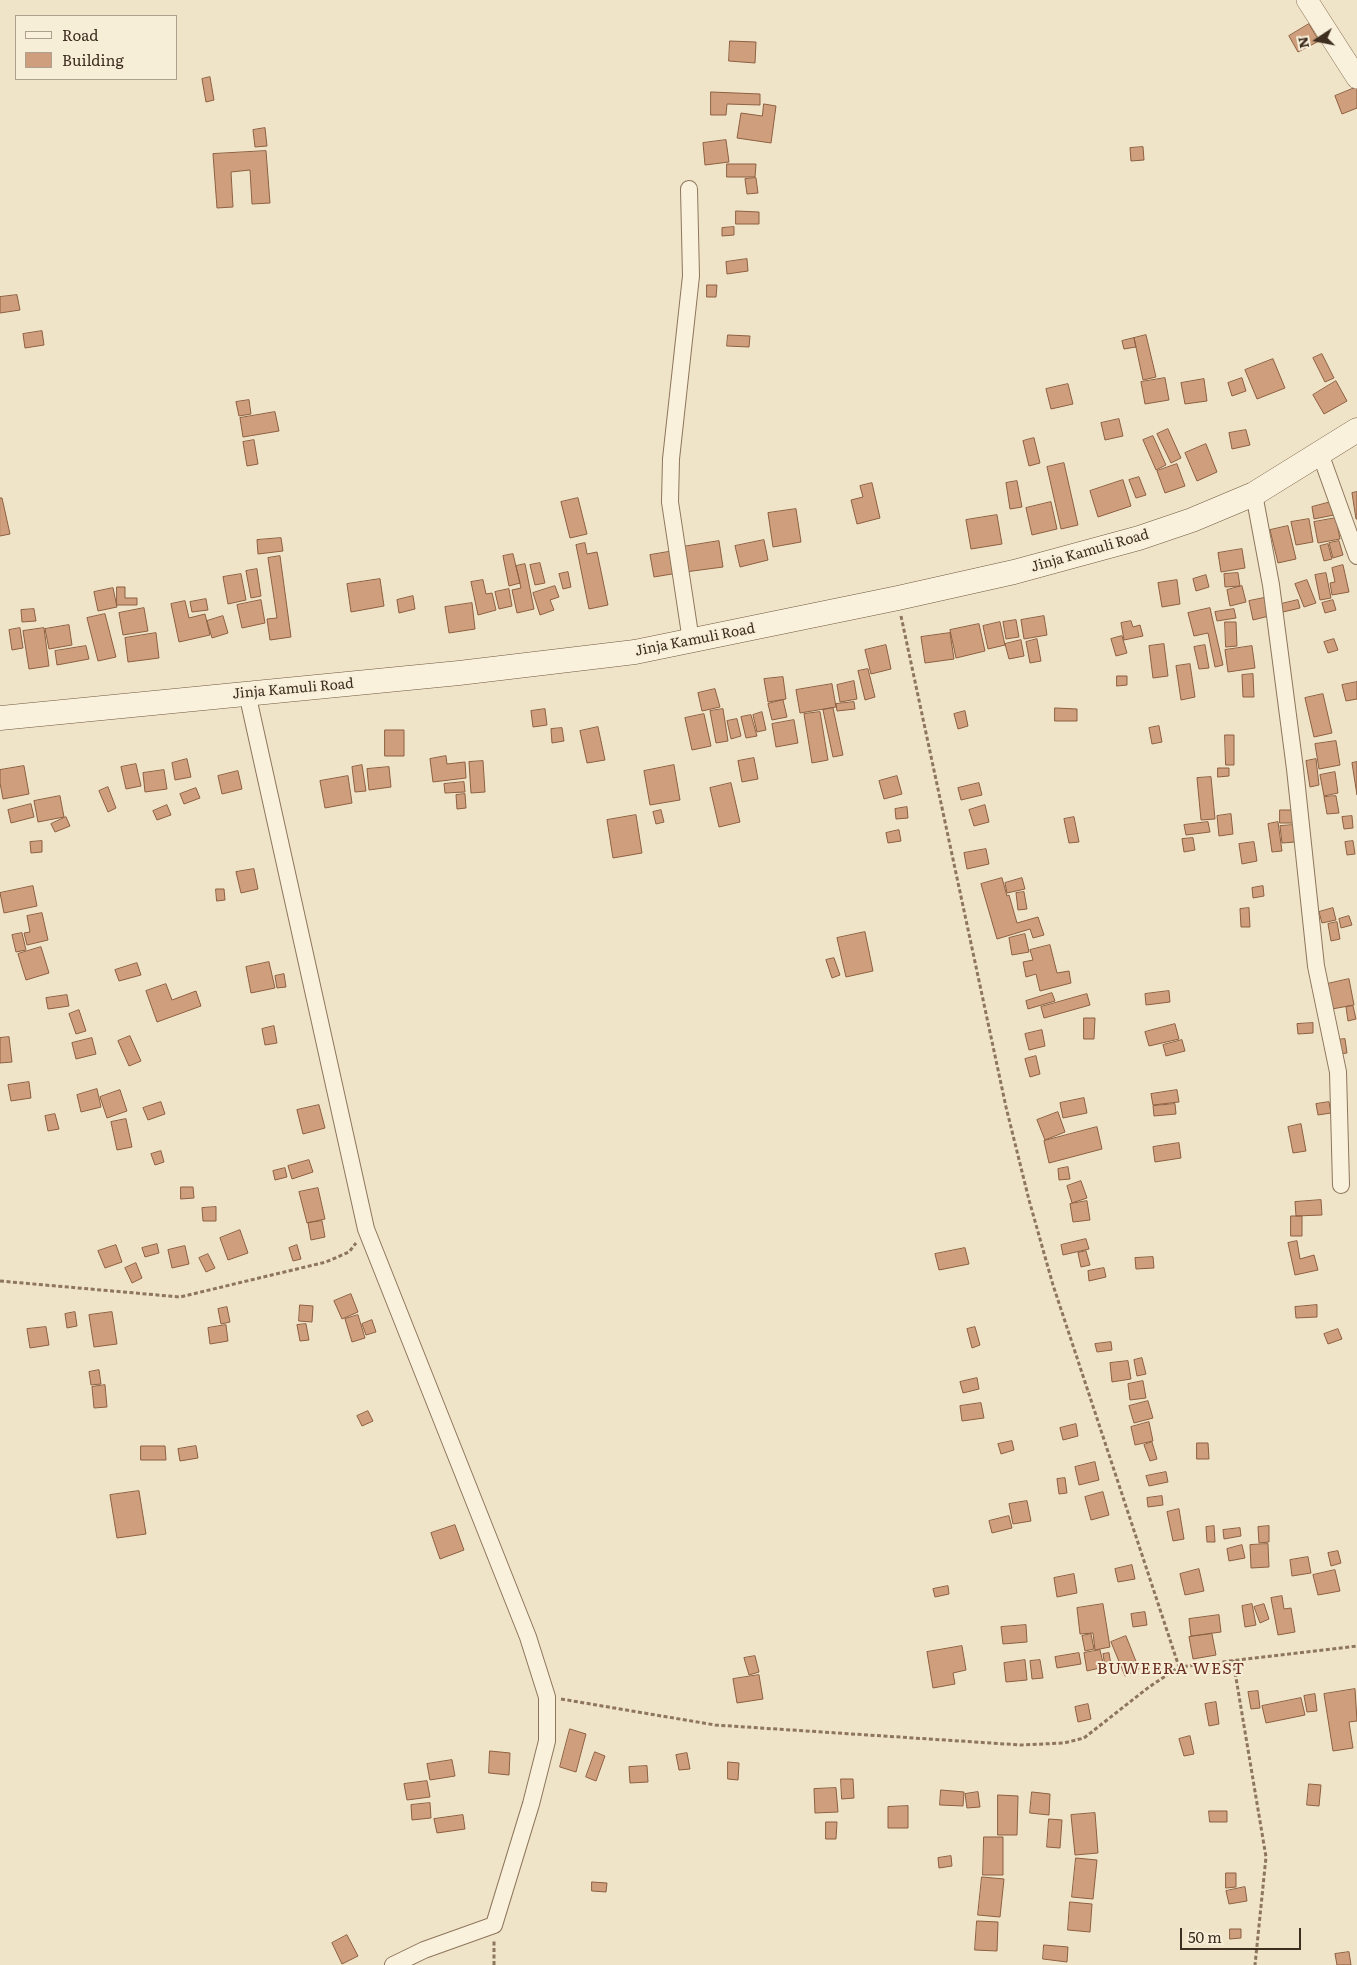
<!DOCTYPE html>
<html>
<head>
<meta charset="utf-8">
<style>
	body { margin:0 }
	#map { position:relative; width:1357px; height:1965px; overflow:hidden; background:#f0e4c8; font-family:Literata,serif }
	canvas { display:block }
	.legend { position:absolute; left:15px; top:15px; width:162px; height:65px; box-sizing:border-box; background:#f7eed8; border:1px solid #ada18e; margin:0; padding:6px 9px; list-style:none; font-size:15px; color:#3d2e20 }
	.legend li { display:flex; align-items:center; gap:10px; height:25px }
	.legend b { width:25px; border:1px solid #ada18e }
	.north { position:absolute; left:1292px; top:15px; width:50px; height:50px; -webkit-text-stroke:4px #f7eed8; paint-order:stroke; rotate:259deg; font-size:14px; font-weight:700; line-height:20px; text-align:center; color:#3d2e20 }
	.north::after { content:''; display:block; margin:auto; width:18px; height:22px; background:#3d2e20; clip-path:polygon(50% 0,100% 100%,50% 72%,0 100%) }
	.scale { position:absolute; left:1180px; top:1928px; width:121px; height:22px; box-sizing:border-box; border:2px solid #3d2e20; border-top:0; padding-left:6px; font-size:15px; line-height:18px; white-space:nowrap; color:#3d2e20; -webkit-text-stroke:4px #f7eed8; paint-order:stroke }
</style>
</head>
<body>
<div id="map">
<canvas width="1357" height="1965"></canvas>
<ul class="legend">
<li><b style="height:6px;background:#faf1dc"></b>Road</li>
<li><b style="height:14px;background:#cf9f7d"></b>Building</li>
</ul>
<div class="north">N</div>
<div class="scale">50 m</div>
</div>
<script>
const g = document.querySelector('canvas').getContext('2d');
g.lineJoin = 'round';
function paint(path, color) { g.fillStyle = color; g.fill(path, 'evenodd'); }
function stroke(path, color, width, dash) { g.strokeStyle = color; g.lineWidth = width; g.lineCap = dash ? 'butt' : 'round'; g.setLineDash(dash || []); g.stroke(path); }
function write(font, color, halo, rows, align = 'center') {
  g.font = font + ' Literata,serif'; g.lineWidth = 4; g.setLineDash([]); g.textBaseline = 'middle'; g.strokeStyle = halo; g.fillStyle = color; for (const [text, x, y, turn = 0] of rows) {
    g.save(); g.translate(x, y); g.rotate((+turn || 0) * Math.PI / 180); g.textAlign = isNaN(turn) ? turn : align; if (halo) g.strokeText(text, 0, 0); g.fillText(text, 0, 0); g.restore();
  }
}
const building = new Path2D(`
	M1309 24 1319 41 1298 52 1289 36Z
	M730 41 756 42 755 63 729 61Z
	M210 77 214 100 206 102 202 79Z
	M1357 87V108L1342 114 1335 96Z
	M711 92 760 94V105L727 104 726 115H711Z
	M764 104 776 106 771 143 737 138 741 113 762 116Z
	M265 128 267 146 255 147 253 130Z
	M726 140 729 162 705 165 703 143Z
	M1143 147 1144 160 1131 161 1130 148Z
	M266 151 270 203 252 204 250 170 231 172 233 207 217 208 213 154Z
	M727 164H756L755 177H727Z
	M756 178 758 193 747 194 745 179Z
	M736 211 759 212V224H736Z
	M734 227V235L722 236V228Z
	M747 259 748 271 727 274 726 262Z
	M707 285H717L716 297H707Z
	M17 295 20 310 0 313V297Z
	M42 331 44 345 25 348 23 334Z
	M728 335 750 336 749 347 727 346Z
	M1146 335 1156 377 1143 380 1134 338Z
	M1134 338 1136 347 1124 349 1122 341Z
	M1322 354 1334 378 1325 382 1313 358Z
	M1273 359 1285 388 1257 399 1245 370Z
	M1165 378 1169 400 1145 404 1141 382Z
	M1242 378 1246 391 1232 396 1228 383Z
	M1204 379 1207 401 1185 404 1181 383Z
	M1336 381 1347 401 1324 414 1313 395Z
	M1068 384 1073 404 1051 409 1046 389Z
	M249 400 251 414 239 416 236 402Z
	M275 412 279 431 243 437 240 418Z
	M1119 419 1123 436 1105 440 1101 423Z
	M1168 429 1181 458 1171 463 1157 434Z
	M1246 430 1250 445 1232 449 1229 433Z
	M1153 436 1166 465 1156 470 1143 440Z
	M1034 438 1040 463 1029 466 1023 441Z
	M254 440 258 464 247 466 243 442Z
	M1206 444 1217 472 1197 481 1185 453Z
	M1064 463 1078 525 1061 529 1047 467Z
	M1177 464 1185 486 1165 493 1157 471Z
	M1139 477 1146 495 1136 498 1129 480Z
	M1123 480 1131 506 1098 517 1090 491Z
	M1017 481 1022 507 1010 509 1006 483Z
	M872 483 880 518 857 524 851 500 863 497 860 486Z
	M1357 492V519H1356L1352 493Z
	M0 498H2L10 534 0 536Z
	M578 498 587 534 570 538 561 502Z
	M1051 502 1057 529 1032 535 1026 508Z
	M1331 502 1334 515 1314 519 1312 507Z
	M796 509 801 542 773 547 768 513Z
	M997 515 1002 544 971 549 966 520Z
	M1336 518 1340 539 1318 543 1314 522Z
	M1309 519 1313 542 1296 545 1291 522Z
	M1288 526 1296 559 1278 563 1270 530Z
	M281 538 283 551 258 554 257 540Z
	M764 540 768 560 740 567 735 546Z
	M719 541 723 567 685 572 682 547Z
	M1339 541 1343 555 1333 558 1329 543Z
	M585 543 587 554 597 552 608 605 589 609 576 545Z
	M1328 544 1332 559 1324 561 1320 546Z
	M1242 549 1245 568 1221 572 1218 553Z
	M674 551 678 573 654 577 650 555Z
	M513 554 520 583 509 586 503 556Z
	M280 556 291 637 270 640 267 619 277 618 268 558Z
	M540 563 545 583 535 585 530 565Z
	M525 564 534 609 517 613 512 590 521 588 516 566Z
	M1343 565 1349 592 1332 595 1330 583 1335 582 1332 568Z
	M257 569 261 596 251 598 246 571Z
	M568 572 571 587 563 589 559 574Z
	M1238 573 1240 586 1225 587 1224 574Z
	M1326 573 1331 598 1320 600 1315 575Z
	M241 574 246 600 228 604 223 577Z
	M1206 575 1209 587 1196 591 1193 579Z
	M380 579 384 606 351 612 347 584Z
	M483 580 486 594 492 593 496 610 478 615 471 582Z
	M1177 580 1180 604 1162 607 1158 583Z
	M1307 580 1316 603 1304 607 1295 584Z
	M555 586 559 597 550 600 554 610 540 615 533 593Z
	M1242 586 1246 602 1230 606 1227 590Z
	M117 587H125V598H137V605H117Z
	M113 588 117 607 98 611 94 592Z
	M509 589 512 606 499 609 495 592Z
	M413 596 415 609 399 613 397 600Z
	M1269 597 1273 615 1253 620 1249 601Z
	M206 599 208 610 192 612 190 602Z
	M261 600 265 623 242 628 237 605Z
	M1298 600 1300 608 1283 612 1281 604Z
	M1333 600 1336 610 1325 613 1322 603Z
	M185 601 189 618 205 614 210 635 179 642 171 604Z
	M472 603 475 629 449 633 445 607Z
	M144 608 148 631 123 635 119 613Z
	M1210 608 1223 665 1215 667 1208 633 1194 636 1188 613Z
	M34 609 36 621 22 622 21 610Z
	M1234 609 1236 618 1217 621 1215 612Z
	M105 614 116 657 98 661 87 618Z
	M223 616 228 633 212 638 207 621Z
	M1044 616 1047 635 1024 639 1021 620Z
	M1016 620 1019 637 1006 639 1003 622Z
	M1131 621 1133 627 1140 625 1143 636 1124 640 1121 623Z
	M1000 622 1005 645 988 649 983 626Z
	M1225 622H1236L1237 646 1226 647Z
	M979 624 985 651 956 658 950 630Z
	M69 625 72 645 49 649 45 629Z
	M20 628 23 648 12 650 9 630Z
	M44 628 49 666 29 669 23 631Z
	M156 633 159 658 128 662 125 638Z
	M950 633 954 659 925 663 921 637Z
	M1122 636 1127 653 1116 656 1111 639Z
	M1037 639 1041 661 1030 663 1026 642Z
	M1334 639 1338 650 1328 653 1324 642Z
	M1021 640 1024 656 1009 659 1005 644Z
	M1164 644 1168 676 1153 678 1149 646Z
	M886 645 891 669 871 674 865 650Z
	M1205 645 1209 668 1199 669 1194 647Z
	M86 646 89 659 57 665 55 651Z
	M1252 646 1255 668 1228 672 1225 650Z
	M1190 664 1195 697 1181 700 1176 666Z
	M868 669 875 697 865 700 858 671Z
	M1253 674 1254 697H1243L1242 675Z
	M1117 676H1127V685L1117 686Z
	M783 677 786 699 768 702 764 679Z
	M854 681 857 699 840 702 837 685Z
	M1357 682V699L1346 701 1342 685Z
	M832 684 836 707 800 713 796 690Z
	M715 689 720 707 702 711 698 693Z
	M1323 694 1332 733 1314 737 1305 698Z
	M783 700 787 717 772 720 768 704Z
	M854 702 855 709 837 711 836 704Z
	M833 708 843 755 833 757 823 710Z
	M1055 708 1077 709V721H1055Z
	M545 709 547 725 533 727 531 711Z
	M723 709 728 741 716 743 710 711Z
	M965 711 968 726 958 729 954 714Z
	M762 712 766 730 757 732 753 715Z
	M820 712 828 760 812 763 804 714Z
	M704 714 711 746 692 750 685 718Z
	M751 715 757 736 746 738 741 717Z
	M737 719 741 736 731 739 727 721Z
	M794 720 798 743 776 747 772 724Z
	M1159 726 1162 742 1152 744 1149 728Z
	M598 727 605 760 587 763 580 731Z
	M562 728 564 741 552 743 551 729Z
	M385 730H404V756H385Z
	M1225 735H1234V765H1226Z
	M1336 741 1340 765 1319 769 1315 744Z
	M446 756 447 764 465 762 466 778 433 782 430 759Z
	M754 758 758 779 742 782 738 761Z
	M187 759 191 777 175 780 172 763Z
	M1316 759 1319 785 1310 787 1306 761Z
	M483 761 485 792 471 793 469 762Z
	M1357 762V795L1352 763Z
	M136 764 141 786 126 789 121 767Z
	M362 765 366 791 355 792 352 767Z
	M674 765 680 800 650 805 644 771Z
	M24 766 29 794 3 799 0 783V770Z
	M389 767 391 787 369 790 367 769Z
	M1218 768H1229V776L1218 777Z
	M164 770 167 789 145 792 143 773Z
	M238 771 242 789 222 794 218 776Z
	M1335 772 1338 793 1324 796 1320 775Z
	M348 776 352 803 325 808 320 781Z
	M897 776 902 794 884 799 879 781Z
	M1211 777 1215 819 1201 820 1197 778Z
	M464 782 465 792 445 793 444 784Z
	M731 783 740 822 719 827 710 788Z
	M979 783 982 795 961 800 958 788Z
	M108 787 116 808 108 812 99 791Z
	M196 788 200 798 184 804 180 794Z
	M465 794 466 808 457 809 456 795Z
	M60 796 64 817 38 822 34 801Z
	M1336 796 1339 813 1327 814 1324 797Z
	M31 804 34 817 11 823 8 810Z
	M167 805 171 815 157 820 153 811Z
	M985 805 989 822 974 826 969 810Z
	M907 807 908 818 896 819 895 809Z
	M661 810 664 822 656 824 653 812Z
	M1280 810H1298L1299 823H1280Z
	M1231 814 1233 834 1219 836 1217 816Z
	M636 815 642 853 613 858 607 820Z
	M1352 816 1353 828 1344 829 1342 817Z
	M66 817 70 826 55 832 51 824Z
	M1074 817 1079 842 1069 843 1064 819Z
	M1208 822 1210 832 1186 835 1184 825Z
	M1278 822 1282 851 1272 852 1268 824Z
	M1294 825 1295 842 1282 843 1280 826Z
	M899 830 901 841 888 843 886 833Z
	M1193 838 1195 850 1184 852 1182 839Z
	M42 841V852L31 853 30 842Z
	M1353 841 1355 854 1347 855 1345 842Z
	M1254 842 1257 861 1242 864 1239 844Z
	M986 849 989 864 967 869 964 853Z
	M254 869 258 889 241 893 236 872Z
	M1002 878 1007 896 1009 895 1017 923 1038 917 1044 935 1033 938 1030 929 997 939 981 884Z
	M1022 878 1025 889 1007 893 1005 883Z
	M33 886 37 906 4 913 0 893Z
	M1263 886 1264 896 1253 898 1252 888Z
	M216 889H224L225 900 217 901Z
	M1024 892 1027 909 1018 910 1016 893Z
	M1249 908 1250 927H1241L1240 909Z
	M1333 908 1336 920 1322 923 1319 912Z
	M42 913 48 940 27 945 24 933 30 932 27 916Z
	M1349 916 1352 925 1341 928 1339 919Z
	M1337 922 1340 939 1331 941 1328 924Z
	M865 932 873 971 846 977 837 938Z
	M22 933 26 950 16 952 12 935Z
	M1025 934 1029 952 1012 955 1009 938Z
	M1050 945 1057 973 1069 971 1071 983 1040 991 1036 974 1026 977 1023 962 1033 960 1030 950Z
	M41 947 49 973 26 980 18 954Z
	M834 958 840 975 832 978 826 960Z
	M269 962 275 988 251 993 246 967Z
	M137 963 141 975 119 981 115 970Z
	M284 974 286 987 277 988 275 976Z
	M1349 979 1354 1005 1332 1009 1327 984Z
	M166 984 172 1000 196 991 201 1006 157 1022 146 991Z
	M1169 991 1170 1002 1146 1005 1145 994Z
	M1052 993 1055 1001 1028 1009 1026 1001Z
	M1087 994 1090 1005 1044 1018 1041 1007Z
	M67 995 69 1006 48 1009 46 998Z
	M1353 1006 1356 1019 1348 1021 1346 1007Z
	M79 1010 86 1031 76 1034 69 1014Z
	M1084 1018H1095L1094 1039H1084Z
	M1313 1023V1033L1298 1034 1297 1024Z
	M1175 1024 1179 1039 1149 1046 1145 1032Z
	M274 1026 277 1043 265 1045 262 1029Z
	M1042 1030 1045 1046 1029 1050 1025 1034Z
	M130 1036 141 1061 129 1066 118 1041Z
	M9 1037 12 1062 0 1063V1038Z
	M92 1038 96 1054 76 1059 72 1043Z
	M1345 1039 1347 1053 1339 1054 1336 1040Z
	M1182 1040 1185 1051 1166 1056 1163 1045Z
	M1036 1056 1040 1074 1030 1077 1025 1059Z
	M29 1082 31 1098 11 1101 8 1085Z
	M97 1089 101 1107 81 1112 77 1095Z
	M120 1090 127 1111 107 1118 100 1097Z
	M1177 1090 1179 1102 1153 1105 1151 1094Z
	M1084 1098 1087 1113 1063 1118 1060 1103Z
	M161 1102 165 1114 148 1120 143 1108Z
	M1329 1102 1331 1113 1318 1115 1316 1104Z
	M1175 1104 1176 1114 1154 1116 1153 1106Z
	M319 1105 325 1128 303 1134 297 1110Z
	M1058 1112 1065 1132 1045 1140 1037 1120Z
	M55 1114 59 1129 48 1131 45 1116Z
	M126 1119 132 1147 117 1150 111 1122Z
	M1301 1124 1306 1151 1293 1153 1288 1127Z
	M1097 1127 1102 1149 1049 1163 1044 1141Z
	M1179 1143 1181 1158 1155 1162 1153 1147Z
	M161 1151 164 1162 155 1165 151 1154Z
	M309 1160 313 1172 292 1179 288 1166Z
	M1068 1167 1070 1179 1059 1180 1058 1169Z
	M285 1168 287 1177 275 1180 273 1171Z
	M1081 1181 1087 1198 1072 1203 1067 1186Z
	M181 1187H193L194 1198 181 1199Z
	M318 1188 325 1219 307 1223 299 1192Z
	M1321 1200 1322 1215 1296 1216 1295 1202Z
	M1087 1201 1090 1220 1073 1222 1070 1204Z
	M216 1207V1221H203L202 1208Z
	M1291 1216H1302V1236H1291Z
	M322 1221 325 1237 311 1240 308 1223Z
	M240 1230 248 1253 228 1260 220 1238Z
	M1086 1239 1089 1249 1063 1255 1061 1245Z
	M1297 1241 1300 1259 1314 1255 1318 1270 1295 1275 1288 1243Z
	M157 1244 159 1253 145 1257 142 1248Z
	M116 1245 122 1262 105 1268 98 1251Z
	M297 1245 301 1259 293 1261 289 1248Z
	M185 1246 189 1264 172 1268 168 1250Z
	M965 1248 969 1264 939 1270 935 1254Z
	M1086 1251 1090 1265 1081 1267 1078 1253Z
	M208 1254 215 1268 206 1272 199 1258Z
	M1153 1257 1154 1268 1136 1269 1135 1258Z
	M136 1263 142 1278 132 1283 125 1268Z
	M1104 1268 1106 1277 1089 1281 1088 1271Z
	M351 1294 358 1312 342 1319 334 1301Z
	M300 1305 313 1306 312 1322 299 1321Z
	M1317 1305V1317L1296 1318 1295 1307Z
	M227 1307 230 1322 221 1324 218 1309Z
	M75 1312 77 1326 67 1328 65 1314Z
	M112 1312 117 1344 94 1347 89 1315Z
	M358 1315 365 1338 352 1342 345 1319Z
	M372 1320 376 1332 366 1335 362 1324Z
	M306 1324 309 1340 300 1341 297 1325Z
	M226 1325 228 1341 210 1344 208 1328Z
	M46 1327 49 1345 30 1348 27 1329Z
	M975 1327 980 1345 972 1348 967 1329Z
	M1338 1329 1342 1339 1328 1344 1324 1334Z
	M1111 1342 1112 1350 1097 1352 1095 1344Z
	M1142 1358 1146 1374 1137 1376 1134 1360Z
	M1128 1361 1131 1379 1112 1382 1110 1363Z
	M99 1370 101 1384 91 1385 89 1372Z
	M977 1378 979 1389 963 1393 960 1382Z
	M1143 1381 1146 1398 1130 1400 1128 1384Z
	M105 1385 107 1407 94 1408 92 1387Z
	M1148 1401 1153 1418 1134 1423 1129 1406Z
	M981 1403 984 1418 962 1421 960 1406Z
	M368 1411 373 1421 362 1426 357 1416Z
	M1149 1422 1153 1441 1135 1445 1131 1427Z
	M1076 1424 1078 1436 1063 1440 1060 1428Z
	M1012 1441 1014 1450 1001 1454 998 1444Z
	M1152 1442 1157 1459 1150 1461 1144 1445Z
	M1197 1443H1208L1209 1459H1197Z
	M141 1446H165L166 1460H141Z
	M196 1446 198 1458 180 1461 178 1449Z
	M1095 1462 1099 1480 1079 1485 1075 1467Z
	M1166 1472 1168 1482 1149 1486 1146 1476Z
	M1065 1478 1067 1493 1059 1494 1057 1479Z
	M139 1491 146 1534 117 1538 110 1495Z
	M1103 1492 1109 1515 1091 1520 1085 1497Z
	M1162 1496 1163 1505 1148 1507 1147 1498Z
	M1027 1501 1031 1521 1013 1524 1009 1504Z
	M1179 1509 1184 1539 1173 1541 1167 1512Z
	M1009 1516 1012 1528 992 1533 989 1521Z
	M455 1525 464 1550 440 1559 431 1533Z
	M1214 1526 1215 1542H1207L1206 1527Z
	M1269 1526V1542L1259 1543 1258 1527Z
	M1240 1528 1241 1536 1224 1539 1223 1530Z
	M1268 1544 1269 1567 1251 1568 1250 1545Z
	M1242 1545 1245 1558 1229 1561 1227 1549Z
	M1338 1551 1341 1563 1331 1566 1328 1553Z
	M1308 1557 1311 1573 1292 1576 1290 1560Z
	M1132 1565 1135 1579 1118 1582 1115 1569Z
	M1199 1569 1204 1591 1185 1595 1180 1574Z
	M1335 1570 1340 1591 1318 1595 1313 1575Z
	M1074 1574 1077 1593 1057 1597 1054 1578Z
	M948 1586 949 1594 935 1597 933 1589Z
	M1282 1596 1284 1609 1291 1608 1295 1632 1278 1635 1271 1598Z
	M1103 1604 1110 1647 1095 1650 1093 1633 1080 1634 1077 1608Z
	M1252 1604 1256 1625 1245 1627 1242 1606Z
	M1264 1604 1269 1619 1260 1623 1254 1607Z
	M1145 1612 1147 1625 1133 1627 1131 1614Z
	M1219 1615 1221 1632 1191 1636 1189 1619Z
	M1026 1625 1027 1642 1003 1644 1001 1627Z
	M1091 1634 1094 1649 1085 1651 1082 1636Z
	M1212 1634 1216 1655 1193 1659 1189 1637Z
	M1126 1636 1139 1669 1125 1676 1111 1642Z
	M962 1646 966 1670 953 1673 955 1684 933 1688 927 1652Z
	M1100 1650 1104 1667 1087 1671 1084 1653Z
	M1079 1653 1081 1664 1057 1668 1055 1657Z
	M1109 1653 1111 1665 1105 1666 1103 1654Z
	M755 1656 759 1672 749 1675 744 1658Z
	M1025 1660 1027 1680 1006 1682 1004 1663Z
	M1040 1660 1043 1678 1032 1679 1030 1661Z
	M759 1675 763 1699 737 1703 733 1679Z
	M1355 1689 1357 1721 1349 1722 1353 1748 1333 1751 1324 1694Z
	M1258 1691 1260 1708 1251 1709 1248 1692Z
	M1315 1694 1317 1711 1307 1712 1304 1696Z
	M1301 1698 1305 1715 1266 1723 1262 1706Z
	M1216 1702 1219 1724 1209 1726 1205 1704Z
	M1088 1704 1091 1719 1078 1722 1075 1707Z
	M570 1729 586 1734 576 1772 560 1767Z
	M1190 1736 1194 1754 1184 1756 1179 1739Z
	M490 1751 510 1753 509 1775 489 1773Z
	M595 1752 605 1756 596 1781 586 1777Z
	M687 1753 690 1769 679 1770 676 1755Z
	M452 1760 455 1776 430 1780 427 1764Z
	M728 1762 739 1763 738 1780 728 1779Z
	M647 1766 648 1782 630 1783 629 1767Z
	M841 1779H853L854 1798 842 1799Z
	M427 1781 430 1797 407 1800 404 1784Z
	M1309 1784 1321 1785 1319 1806 1307 1805Z
	M836 1788 838 1812 815 1813 814 1789Z
	M941 1790 964 1792 963 1806 940 1805Z
	M978 1792 980 1807 967 1808 965 1794Z
	M1032 1792 1050 1794 1049 1815 1030 1813Z
	M998 1795 1018 1796 1017 1835H998Z
	M430 1803 431 1818 412 1820 411 1805Z
	M908 1806V1828H888V1807Z
	M1209 1811H1227V1822H1210Z
	M1095 1813 1098 1853 1075 1855 1071 1815Z
	M463 1815 465 1829 437 1833 434 1819Z
	M1049 1819 1062 1820 1060 1848 1047 1847Z
	M826 1822H837L836 1839H826Z
	M984 1837H1003V1875H983Z
	M951 1856 952 1866 939 1868 938 1858Z
	M1076 1858 1097 1860 1093 1899 1072 1897Z
	M1226 1873H1236V1887L1226 1888Z
	M982 1877 1004 1879 1000 1917 978 1915Z
	M592 1882 607 1883 606 1892 592 1891Z
	M1245 1887 1247 1901 1229 1904 1226 1891Z
	M1070 1902 1092 1904 1090 1932 1068 1930Z
	M977 1921 998 1922 997 1951 975 1950Z
	M1230 1929H1241V1938L1230 1939Z
	M347 1935 358 1956 342 1964 332 1943Z
	M1044 1945 1068 1947 1067 1962 1043 1959Z
	M1349 1952 1351 1965H1337L1335 1954Z`);
paint(building, '#cf9f7d');
stroke(building, '#8d5f41', 1);
const minor = new Path2D(`
	M689 189 691 276 671 459 670 502 691 641
	M1320 453 1357 556
	M1254 494 1271 585 1295 769 1316 966 1338 1072 1341 1185
	M247 693 366 1229 528 1637 547 1697V1741L531 1804 494 1925 424 1950 393 1965`);
const tertiary = new Path2D(`
	M1307 0 1357 78`);
const secondary = new Path2D(`
	M0 718 459 673 635 652 898 598 1014 572 1139 538 1192 520 1254 494 1357 430`);
stroke(minor, '#8d765c', 18);
stroke(tertiary, '#8d765c', 22);
stroke(secondary, '#6f573f', 25);
stroke(new Path2D(`
	M901 616 1006 1107 1029 1200 1053 1285 1179 1667
	M0 1281 180 1297 326 1262 349 1252 356 1243
	M1233 1660 1266 1857 1255 1965
	M561 1699 715 1725 1021 1745 1064 1743 1084 1738 1149 1687 1179 1667 1357 1646
	M494 1965V1941`), '#8d765c', 3, [4, 2.5]);
stroke(minor, '#faf1dc', 16);
stroke(tertiary, '#faf1dc', 21);
stroke(secondary, '#faf1dc', 24);
write('14px', '#3d2e20', '#f7eed8', [
	["Jinja Kamuli Road",1090,551,-16],
	["Jinja Kamuli Road",695,640,-11],
	["Jinja Kamuli Road",293,689,-5]
]);
g.letterSpacing = '1px';
write('16px', '#6b2e1e', '#f7eed8', [
	["BUWEERA WEST",1171,1669]
]);
g.letterSpacing = '0px';
</script>
</body>
</html>
